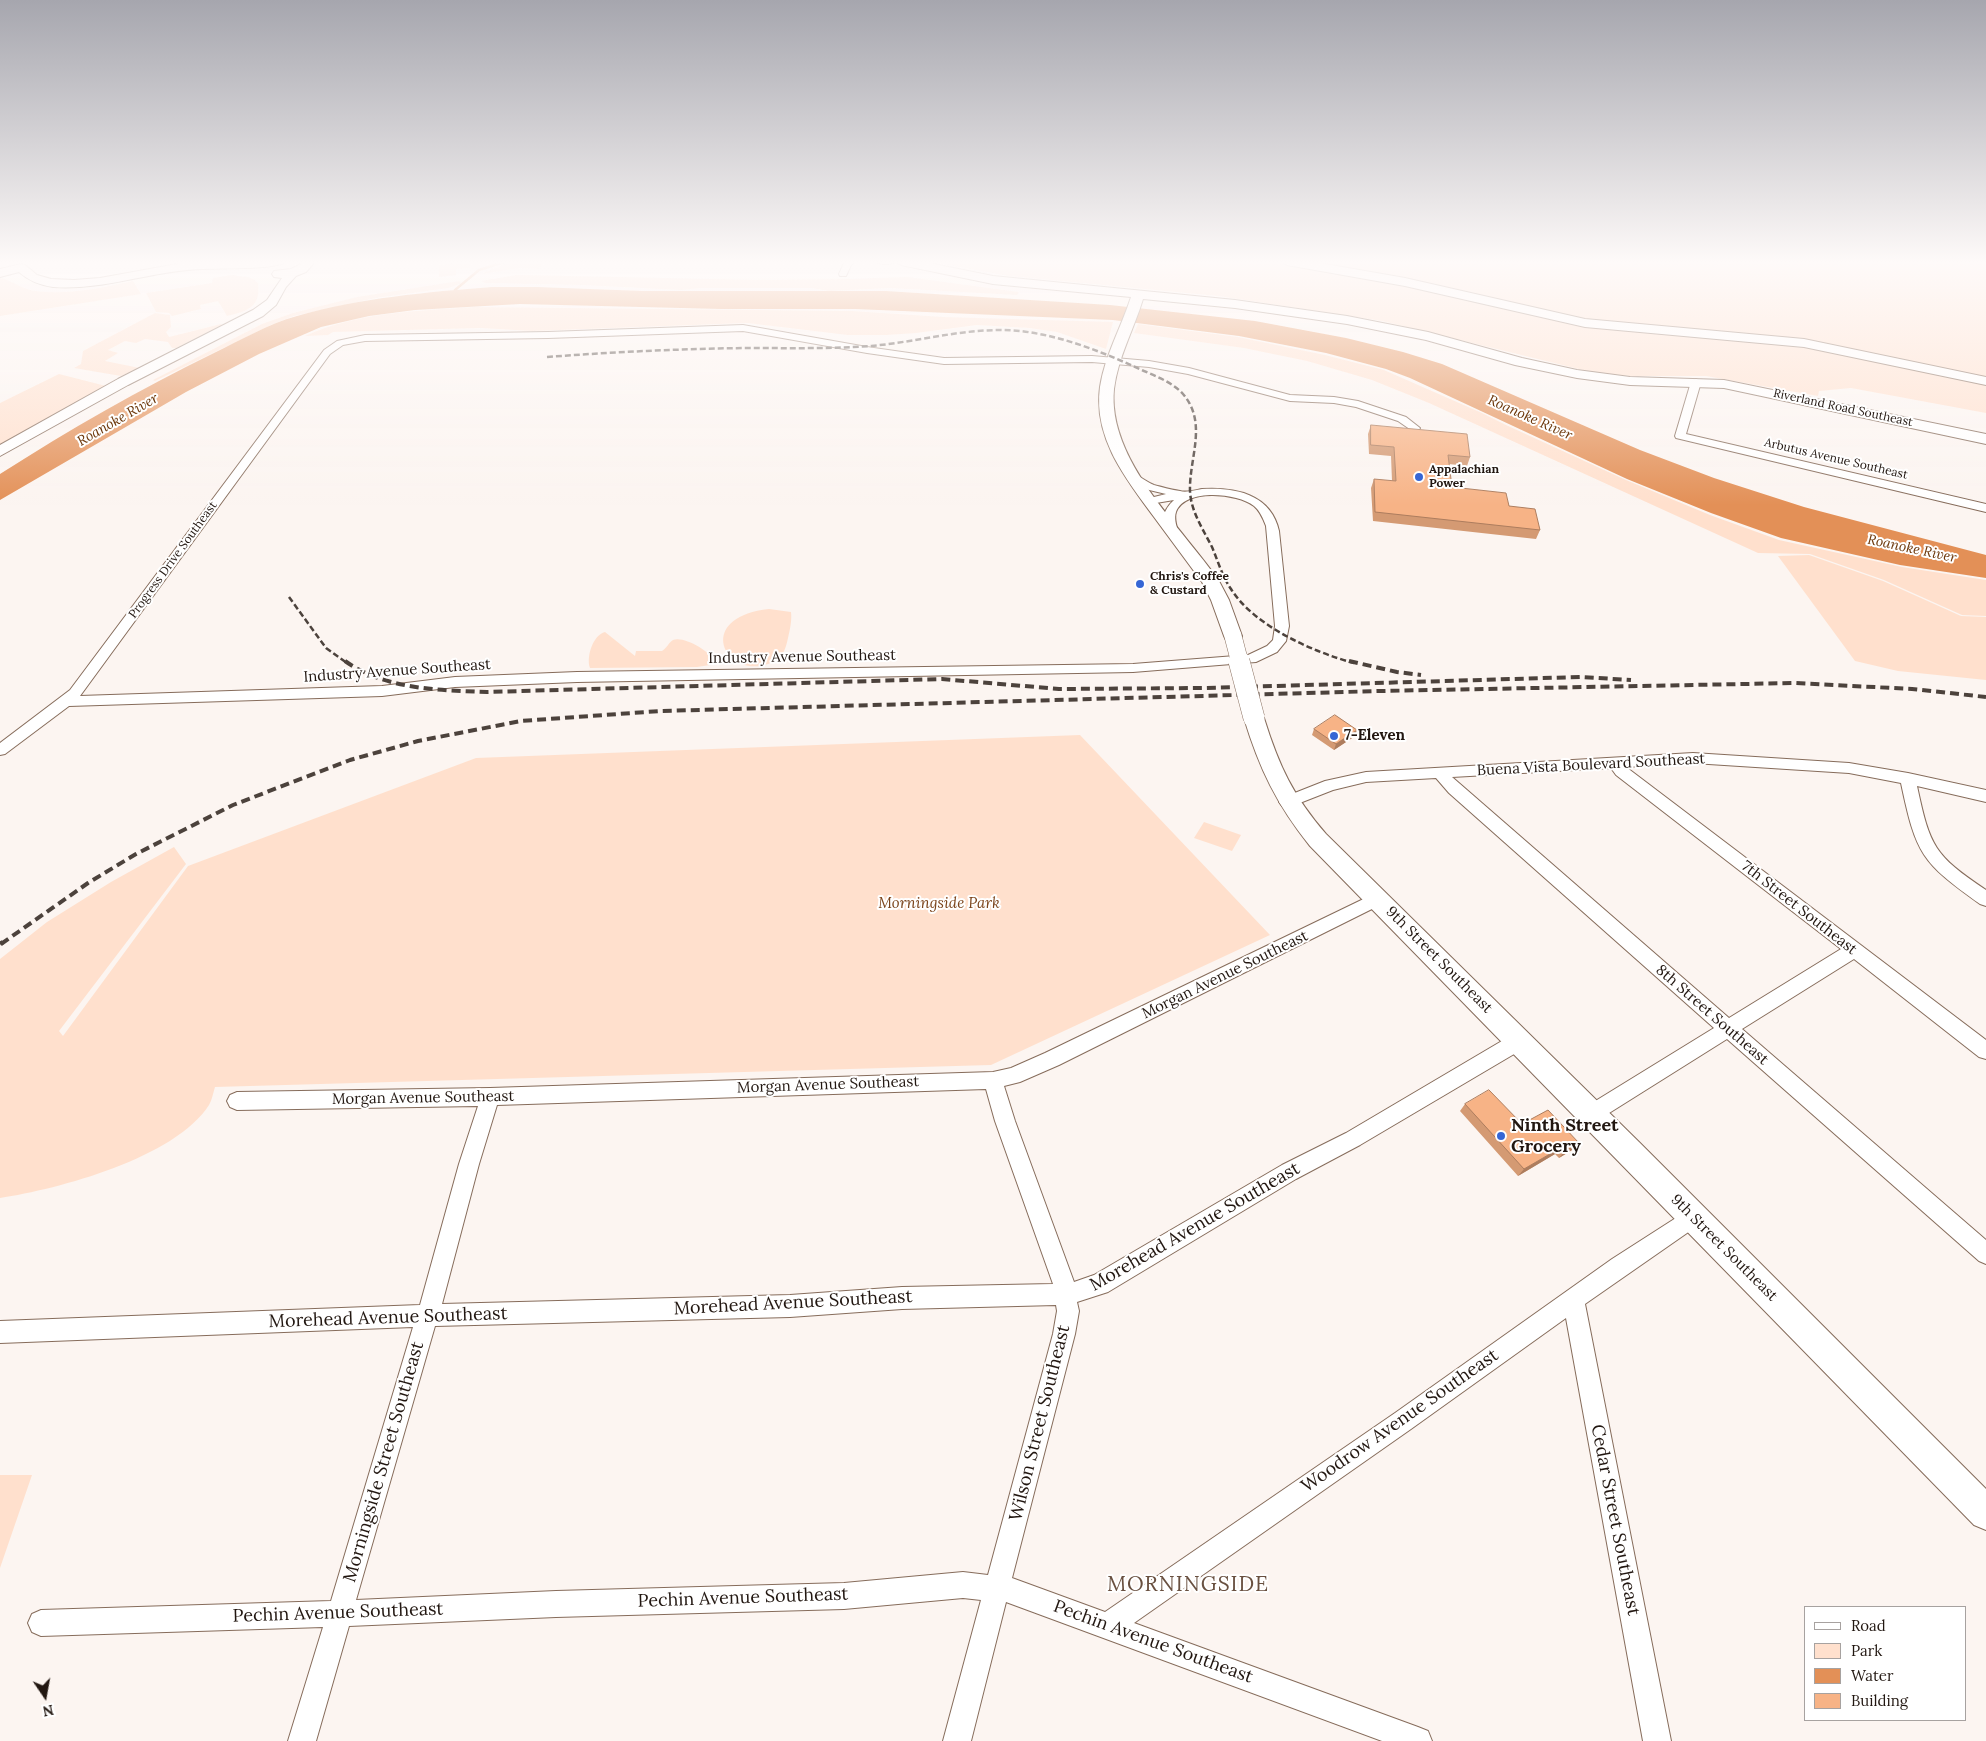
<!DOCTYPE html>
<html>
<head>
<meta charset="utf-8">
<style>
	body { margin:0 }
	#map { position:relative; width:1986px; height:1741px; overflow:hidden; background:#fcf5f1; font-family:Lora,serif }
	canvas { display:block }
	.legend { position:absolute; left:1804px; top:1606px; width:162px; height:115px; box-sizing:border-box; background:#fff; border:1px solid #a7a2a0; margin:0; padding:6px 9px; list-style:none; font-size:15px; color:#221711 }
	.legend li { display:flex; align-items:center; gap:10px; height:25px }
	.legend b { width:25px; border:1px solid #a7a2a0 }
	.north { position:absolute; left:20px; top:1671px; width:50px; height:50px; -webkit-text-stroke:4px #fff; paint-order:stroke; rotate:168deg; font-size:14px; font-weight:700; line-height:20px; text-align:center; color:#221711 }
	.north::after { content:''; display:block; margin:auto; width:18px; height:22px; background:#221711; clip-path:polygon(50% 0,100% 100%,50% 72%,0 100%) }
</style>
</head>
<body>
<div id="map">
<canvas width="1986" height="1741"></canvas>
<ul class="legend">
<li><b style="height:6px;background:#fff"></b>Road</li>
<li><b style="height:14px;background:#ffe0cd"></b>Park</li>
<li><b style="height:14px;background:#e39057"></b>Water</li>
<li><b style="height:14px;background:#f7b386"></b>Building</li>
</ul>
<div class="north">N</div>
</div>
<script>
const g = document.querySelector('canvas').getContext('2d');
g.lineJoin = 'round';
function paint(path, color) { g.fillStyle = color; g.fill(path, 'evenodd'); }
function stroke(path, color, width, dash) { g.strokeStyle = color; g.lineWidth = width; g.lineCap = dash ? 'butt' : 'round'; g.setLineDash(dash || []); g.stroke(path); }
function write(font, color, halo, rows, align = 'center') {
  g.font = font + ' Lora,serif'; g.lineWidth = 4; g.setLineDash([]); g.textBaseline = 'middle'; g.strokeStyle = halo; g.fillStyle = color; for (const [text, x, y, turn = 0] of rows) {
    g.save(); g.translate(x, y); g.rotate((+turn || 0) * Math.PI / 180); g.textAlign = isNaN(turn) ? turn : align; if (halo) g.strokeText(text, 0, 0); g.fillText(text, 0, 0); g.restore();
  }
}
paint(new Path2D(`
	M470 261V268L456 269V275L439 277V265Z
	M512 261H545L538 269 520 268 481 274Z
	M927 261H1986V413L1851 388 1819 391 1818 396 1706 376H1630L1591 372 1382 321 1218 296 1009 276Z
	M233 275C241 278 250 274 258 283 261 308 247 311 227 316L218 301 200 305 201 309 172 316 169 313 156 312 146 293 212 283 213 278Z
	M517 275 761 280 849 279 907 277 1019 292 1017 295 890 288 829 291 811 288H700L681 290 581 285 485 283 481 281Z
	M0 278C12 280 23 290 36 291 68 295 102 288 133 281L141 294 0 316Z
	M459 281 462 283 449 288 376 298 294 316 271 325 155 381 153 380 262 324 293 313 357 297Z
	M473 307 852 311 943 317 1113 322 1106 349 1057 332 1029 328 977 325 916 333 886 335H848L747 323 532 331 481 328 333 332 328 335 305 336C357 312 418 311 473 307Z
	M155 313 170 315 171 327 166 332 169 337 221 324 222 325 176 348H172L168 342 145 339 136 343 125 341 108 350 118 353 105 361 140 368 121 376 74 368 81 364 83 351Z
	M1138 324 1238 337 1325 355 1384 370 1482 413 1506 425 1626 480 1710 515 1779 540 1902 567 1986 580V616L1962 615 1884 580 1810 554 1758 553 1429 403 1372 380 1307 361 1244 348 1134 333Z
	M59 374 106 386 0 445V403Z
	M1809 555 1883 581 1961 616 1986 617V680L1898 671 1855 661 1778 556Z
	M769 609 791 612C792 621 790 629 788 638 785 652 782 659 768 664 724 679 694 617 769 609Z
	M605 632 635 656 636 651H662C667 648 669 642 673 640 684 636 710 651 714 661L710 665 697 667 590 668C586 657 593 635 605 632Z
	M1080 735 1270 935 991 1065 215 1087C213 1093 212 1100 209 1105 175 1158 59 1189 0 1198V959L47 922 111 882 174 847 186 864 59 1031 63 1036 188 866 476 758Z
	M1204 822 1241 835 1232 851 1194 838Z
	M0 1475H32L0 1568Z`), '#ffe0cd');
paint(new Path2D(`
	M492 287H537L643 291H886L1110 305 1255 321 1346 338 1403 352 1442 364 1640 450 1714 478 1804 507 1986 555V578L1900 565 1781 538 1711 513 1627 479 1410 378 1386 369 1326 353 1239 336 1113 320 855 309H721L520 304 415 310 369 316 321 327 259 354 186 392 0 500V474C69 430 140 389 214 353 241 340 268 324 297 316 360 298 427 292 492 287Z`), '#e39057');
stroke(new Path2D(`
	M454 296 455 290 479 270 507 261`), '#e39057', 2.5);
const street = new Path2D(`
	M845 261H855L851 265 846 276H840L839 274Z
	M875 261H896C891 265 880 265 875 261Z
	M743 325 867 347 944 358 1092 356 1149 361 1189 368 1290 395 1334 397 1358 401 1406 417 1420 428 1419 430H1411L1398 421 1356 407 1334 403 1290 401 1188 374 1149 367 1092 362 944 364 867 353 743 331 548 338 365 341 343 345 330 354 80 696 382 686 455 677 577 672 1133 664 1248 655 1267 646 1273 640 1275 626 1266 526C1263 518 1260 511 1254 506 1237 493 1185 488 1176 512 1174 518 1176 525 1178 531L1172 535 1168 534C1160 521 1163 510 1174 500L1150 504 1146 503 1144 501 1146 499 1166 494 1145 489 1129 480 1127 478 1129 476 1133 475C1141 476 1146 482 1154 485 1162 487 1172 490 1180 491 1186 493 1196 490 1202 489 1235 487 1271 494 1279 531L1289 626 1286 641 1277 652 1256 662 1133 672 577 682 455 687 382 696 69 706 5 754 0 755V743L70 690 324 350 337 341 365 335 548 332Z
	M1696 379 1701 382 1686 434 1986 504V512L1676 438 1675 436 1691 382Z
	M1693 753 1849 763 1908 773 1986 790V802L1917 786C1930 847 1934 855 1986 890V906L1980 904C1921 862 1916 854 1901 783L1849 773 1693 763 1626 767 1986 1040V1059L1979 1057 1854 959 1742 1029 1986 1240V1264L1979 1261 1727 1039 1598 1120 1591 1123 1584 1120 1581 1114 1584 1108 1714 1028 1449 793 1436 778 1366 782 1333 790 1287 808 1282 806 1279 802 1282 798 1325 781 1366 772ZM1611 768 1616 775 1841 949 1729 1018 1452 777Z
	M1378 892 1384 893 1386 898 1384 903 1059 1065 1020 1082 1004 1086 1015 1121 1074 1282 1094 1275 1282 1165 1346 1133 1512 1035 1519 1033 1526 1035 1528 1041 1526 1047 1360 1145 1296 1179 1108 1292 1077 1302 1079 1311 1075 1334 1012 1578 1105 1612 1395 1413 1612 1259 1693 1207 1700 1210 1703 1217 1700 1224 1585 1304 1671 1741H1643L1566 1318 1411 1429 1134 1623 1418 1727 1428 1731 1432 1741H1382L1006 1602 971 1741H943L981 1600 963 1598 844 1609 556 1617 349 1626 316 1741H288L323 1627 41 1636 32 1632 28 1623 32 1614 41 1610 331 1601 413 1327 0 1343V1321L420 1305 459 1164 478 1106 237 1110 230 1107 227 1101 230 1095 237 1092 490 1088 993 1072 1011 1068 1045 1053ZM986 1089 995 1121 1053 1284 902 1287 790 1295 442 1304 479 1164 497 1105ZM1056 1305 1057 1311 1053 1334 988 1575 963 1572 844 1583 556 1591 356 1600 435 1326 790 1317 902 1309Z`);
const secondary = new Path2D(`
	M287 261C278 270 219 268 204 269 153 270 104 291 53 287 40 285 29 281 19 272L0 277V269L21 264 25 265 37 275 51 279 74 280 100 278 188 262Z
	M299 261H311L313 264 306 272 296 276 286 287 276 305 263 316 128 385 0 456V445L118 379 253 310 267 300 282 278 274 277 272 274 274 271 291 269 301 264Z
	M895 261H919L993 276 1235 300 1347 316 1428 332 1522 358 1577 370 1630 377 1724 380 1986 434V444L1724 388 1630 385 1577 378 1515 365 1426 340 1347 324 1235 308 1143 299C1134 329 1118 357 1114 389 1107 460 1181 526 1219 581L1229 600 1242 636 1240 640 1233 642 1226 640 1224 636 1211 600 1202 582C1186 560 1170 539 1154 517 1126 479 1093 438 1100 387 1105 355 1121 328 1131 297L993 284 901 265Z
	M1281 261H1308L1405 278 1585 319 1804 339 1986 377V385L1804 347 1585 327 1405 286 1287 265Z
	M1254 711 1261 713 1264 718C1279 766 1293 796 1326 834L1639 1142 1986 1489V1530L1974 1525 1310 846C1277 805 1259 768 1244 718L1247 713Z`);
stroke(street, '#866c5b', 2);
stroke(secondary, '#866c5b', 2);
paint(street, '#fff');
paint(secondary, '#fff');
stroke(new Path2D(`
	M547 357C612 352 678 349 744 348 786 348 828 349 870 346 920 342 969 326 1020 331 1064 336 1105 353 1144 371 1158 377 1173 383 1183 394 1208 423 1189 458 1190 491 1191 512 1203 529 1212 547 1218 561 1222 576 1231 589 1254 626 1313 652 1354 663
	M289 597 326 648 347 663`), '#4c423c', 2.5, [6, 3]);
stroke(new Path2D(`
	M345 661C386 690 439 690 487 692L942 679 1059 689 1206 688 1581 677 1631 680
	M1349 661 1397 672 1421 675
	M1 944 88 883 136 854 233 805 350 760 418 741 521 721 660 711 1380 691 1795 683 1912 689 1986 697`), '#4c423c', 4, [9, 5]);
stroke(new Path2D(`
	M0 944 3 942`), '#4c423c', 4.5, [12, 5.5]);
const secondaryBridgeFar1 = new Path2D(`
	M1233 636 1240 663`);
const secondaryBridge = new Path2D(`
	M1239 661 1254 718`);
stroke(secondaryBridgeFar1, '#866c5b', 18, []);
stroke(secondaryBridge, '#866c5b', 22, []);
stroke(secondaryBridgeFar1, '#fff', 17);
stroke(secondaryBridge, '#fff', 21);
paint(new Path2D(`
	M1371 425 1470 457 1467 466 1449 464 1452 487 1509 506 1540 530 1536 539 1373 521 1371 488 1374 479 1392 481 1391 456 1369 454 1368 434Z
	M1314 729 1355 736 1334 750 1312 735Z
	M1465 1104 1522 1124 1572 1150 1559 1158 1555 1154 1518 1176 1460 1111Z`), '#d49a73');
paint(new Path2D(`
	M1357 730 1355 736 1334 750 1336 744Z
	M1579 1143 1572 1150 1559 1158 1565 1151Z
	M1562 1147 1555 1154 1518 1176 1524 1169Z`), '#ad7d5e');
const building = new Path2D(`
	M1371 425 1467 434 1470 457 1448 455 1452 487 1506 493 1509 506 1535 509 1540 530 1375 512 1374 479 1396 481 1394 447 1371 445Z
	M1335 715 1357 730 1336 744 1314 729Z
	M1489 1090 1522 1124 1548 1110 1579 1143 1565 1151 1562 1147 1524 1169 1465 1104Z`);
paint(building, '#f7b386');
stroke(building, '#ad7d5e', 1);
const sky = g.createLinearGradient(0, 0, 0, 505);
sky.addColorStop(0, '#a6a6ae');
sky.addColorStop(0.52, '#fefaf9');
sky.addColorStop(1, '#fefaf900');
g.fillStyle = sky;
g.fillRect(0, 0, 1986, 505);
for (const [x, y, r, color] of [
	[1419,477,5,"#3666d5"],
	[1140,584,5,"#3666d5"],
	[1334,736,5,"#3666d5"],
	[1501,1136,5,"#3666d5"]
]) { const dot = new Path2D(); dot.arc(x, y, r, 0, 2 * Math.PI); g.fillStyle = color; g.fill(dot); stroke(dot, '#fff', 2); }
write('12px', '#221711', '#fff', [
	["Riverland Road Southeast",1843,408,12],
	["Arbutus Avenue Southeast",1836,459,13],
	["Progress Drive Southeast",173,560,-54]
]);
write('bold 12px', '#221711', '#fff', [
	["Appalachian",1429,470],
	["Power",1429,484],
	["Chris's Coffee",1150,577],
	["& Custard",1150,591]
], 'left');
write('italic 14px', '#6c370a', '#fff', [
	["Roanoke River",1530,418,24],
	["Roanoke River",118,420,-30],
	["Roanoke River",1912,549,12]
]);
write('15px', '#221711', '#fff', [
	["Industry Avenue Southeast",802,657,-1],
	["Industry Avenue Southeast",397,671,-4],
	["Buena Vista Boulevard Southeast",1591,765,-3],
	["7th Street Southeast",1799,908,38],
	["9th Street Southeast",1439,960,45],
	["Morgan Avenue Southeast",1225,975,-26],
	["8th Street Southeast",1712,1015,41],
	["Morgan Avenue Southeast",828,1085,-2],
	["Morgan Avenue Southeast",423,1098,-1],
	["9th Street Southeast",1724,1248,45]
]);
write('bold 15px', '#221711', '#fff', [
	["7-Eleven",1344,736]
], 'left');
write('italic 15px', '#7b441b', '#fff', [
	["Morningside Park",939,904]
]);
write('bold 18px', '#221711', '#fff', [
	["Ninth Street",1511,1126],
	["Grocery",1511,1147]
], 'left');
write('18px', '#221711', '#fff', [
	["Morehead Avenue Southeast",1195,1227,-30],
	["Morehead Avenue Southeast",793,1303,-3],
	["Morehead Avenue Southeast",388,1318,-2],
	["Woodrow Avenue Southeast",1400,1421,-35],
	["Wilson Street Southeast",1040,1423,-76],
	["Morningside Street Southeast",384,1462,-74],
	["Cedar Street Southeast",1615,1520,79],
	["Pechin Avenue Southeast",743,1598,-2],
	["Pechin Avenue Southeast",338,1613,-2],
	["Pechin Avenue Southeast",1153,1642,20]
]);
g.letterSpacing = '1px';
write('21px', '#695040', '#fff', [
	["MORNINGSIDE",1188,1585]
]);
g.letterSpacing = '0px';
</script>
</body>
</html>
